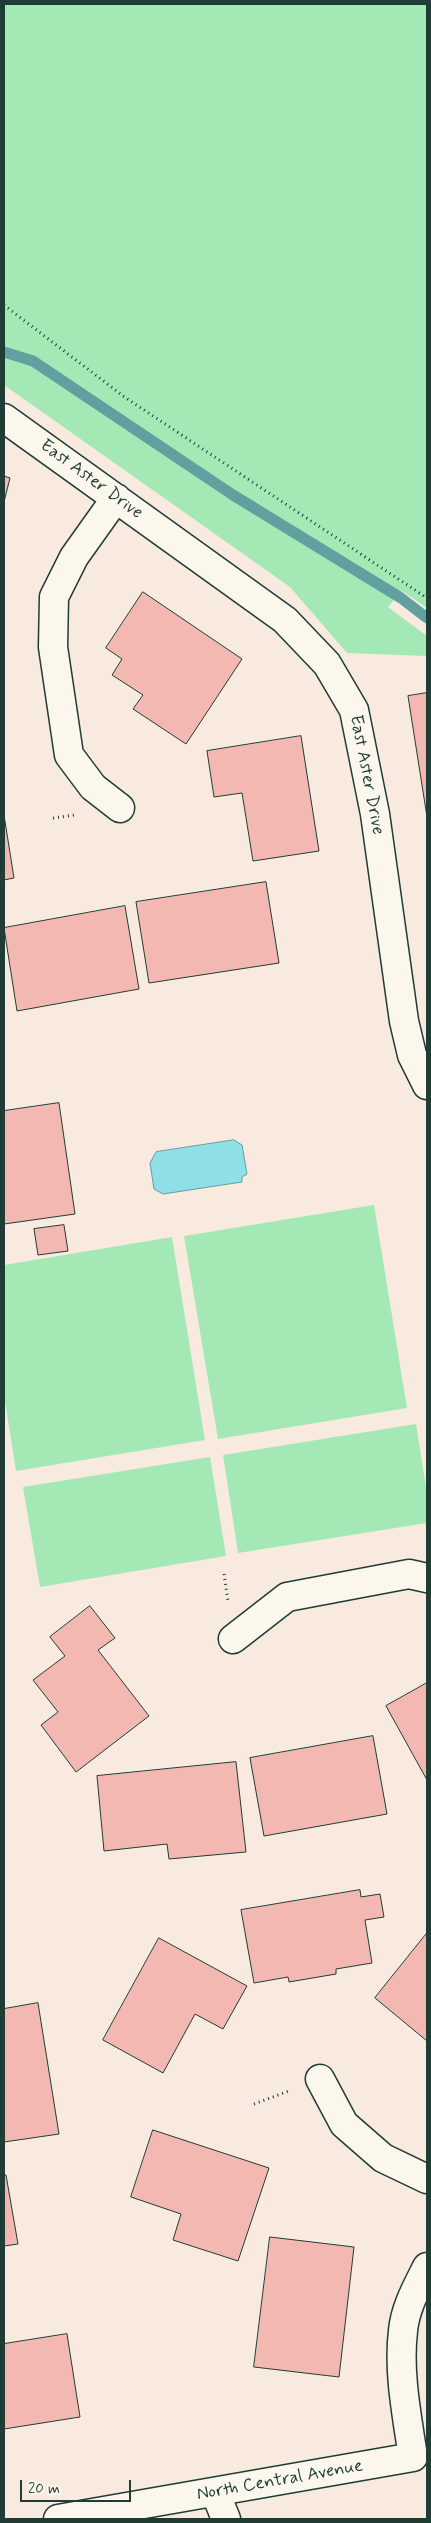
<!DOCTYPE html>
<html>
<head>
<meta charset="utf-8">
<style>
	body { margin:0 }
	#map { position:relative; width:431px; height:2523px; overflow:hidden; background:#f9eae0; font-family:Mynerve,sans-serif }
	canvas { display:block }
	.frame { position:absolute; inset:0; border:5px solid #1f3d34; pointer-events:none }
	.scale { position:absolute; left:20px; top:2480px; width:111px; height:22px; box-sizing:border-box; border:2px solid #1f3d34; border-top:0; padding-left:6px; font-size:15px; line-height:18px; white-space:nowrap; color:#1f3d34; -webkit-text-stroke:4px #fbf7ec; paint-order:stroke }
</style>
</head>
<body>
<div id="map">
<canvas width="431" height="2523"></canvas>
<div class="frame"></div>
<div class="scale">20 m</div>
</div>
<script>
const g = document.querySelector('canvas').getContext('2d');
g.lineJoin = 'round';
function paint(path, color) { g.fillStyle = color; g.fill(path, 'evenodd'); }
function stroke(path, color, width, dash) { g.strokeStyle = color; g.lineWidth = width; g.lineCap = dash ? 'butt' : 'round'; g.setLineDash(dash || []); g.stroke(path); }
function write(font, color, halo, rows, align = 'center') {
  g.font = font + ' Mynerve,sans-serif'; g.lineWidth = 5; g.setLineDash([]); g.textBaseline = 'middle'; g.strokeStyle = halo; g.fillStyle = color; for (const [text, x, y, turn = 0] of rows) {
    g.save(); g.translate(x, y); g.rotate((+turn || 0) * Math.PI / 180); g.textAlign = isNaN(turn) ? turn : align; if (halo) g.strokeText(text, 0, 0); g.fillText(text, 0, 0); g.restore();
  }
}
paint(new Path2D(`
	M4 4H427V608L402 591 388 607 427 636V656L347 653 290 587 4 385Z
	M374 1205 407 1408 218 1439 184 1236Z
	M172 1237 205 1440 16 1471 4 1395V1265Z
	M416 1424 427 1493V1523L238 1553 223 1455Z
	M210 1457 226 1556 40 1587 23 1487Z`), '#a4e9b5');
const water = new Path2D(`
	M234 1140 242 1145 247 1174 242 1177V1182L163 1194 154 1189 150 1163 156 1152Z`);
paint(water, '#8ee0e6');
stroke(water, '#629f9f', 1);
stroke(new Path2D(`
	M4 352 33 361 233 495 401 598 427 618`), '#629f9f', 11);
const building = new Path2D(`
	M4 476 10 478 4 502Z
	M143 592 242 659 186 744 133 709 143 695 112 675 122 659 106 648Z
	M427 693V817L408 696Z
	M301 736 319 851 253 861 242 793 214 797 207 751Z
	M4 815 14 878 4 880Z
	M266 882 279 963 149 983 136 902Z
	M125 906 139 989 17 1011 4 928Z
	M59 1103 75 1214 4 1224V1111Z
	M64 1225 68 1251 38 1255 34 1229Z
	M90 1606 115 1638 98 1650 149 1716 76 1772 41 1725 58 1712 33 1680 65 1656 50 1637Z
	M427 1683V1780L386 1706Z
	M373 1736 387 1814 264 1836 250 1758Z
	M236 1762 246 1852 169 1859 167 1844 104 1851 97 1776Z
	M360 1890 361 1897 380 1894 384 1917 365 1920 372 1963 336 1969V1974L289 1982 288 1977 254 1983 241 1910Z
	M427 1933V2041L375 1998Z
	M159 1938 247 1986 223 2029 195 2014 163 2073 103 2040Z
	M38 2003 59 2134 4 2142V2009Z
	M153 2130 269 2168 238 2261 173 2240 181 2214 131 2197Z
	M4 2175H6L18 2244 4 2246Z
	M270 2237 354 2247 339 2377 254 2367Z
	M67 2334 80 2417 4 2429V2344Z`);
paint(building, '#f3b8b1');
stroke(building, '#1f3d34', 1);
const minor = new Path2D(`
	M4 418 285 620 327 664 354 710 375 814 404 1021 412 1055 427 1085
	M116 498 74 557 54 597 53 647 69 755 93 787 120 808
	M233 1639 287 1597 409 1574 427 1578
	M320 2079 344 2124 383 2158 427 2179
	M413 2457C407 2416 398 2372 403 2331 405 2308 417 2287 427 2267
	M215 2492 226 2519
	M58 2519 413 2457`);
stroke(minor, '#1f3d34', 31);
stroke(new Path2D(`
	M4 305 123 396 427 598
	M53 818 75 815
	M224 1574 228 1601
	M254 2104 289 2091`), '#1f3d34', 3, [1, 4]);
stroke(minor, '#fbf7ec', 28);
write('18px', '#1f3d34', '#fbf7ec', [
	["East Aster Drive",91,480,36],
	["East Aster Drive",366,775,79],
	["North Central Avenue",280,2481,-10]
]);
</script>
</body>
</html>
